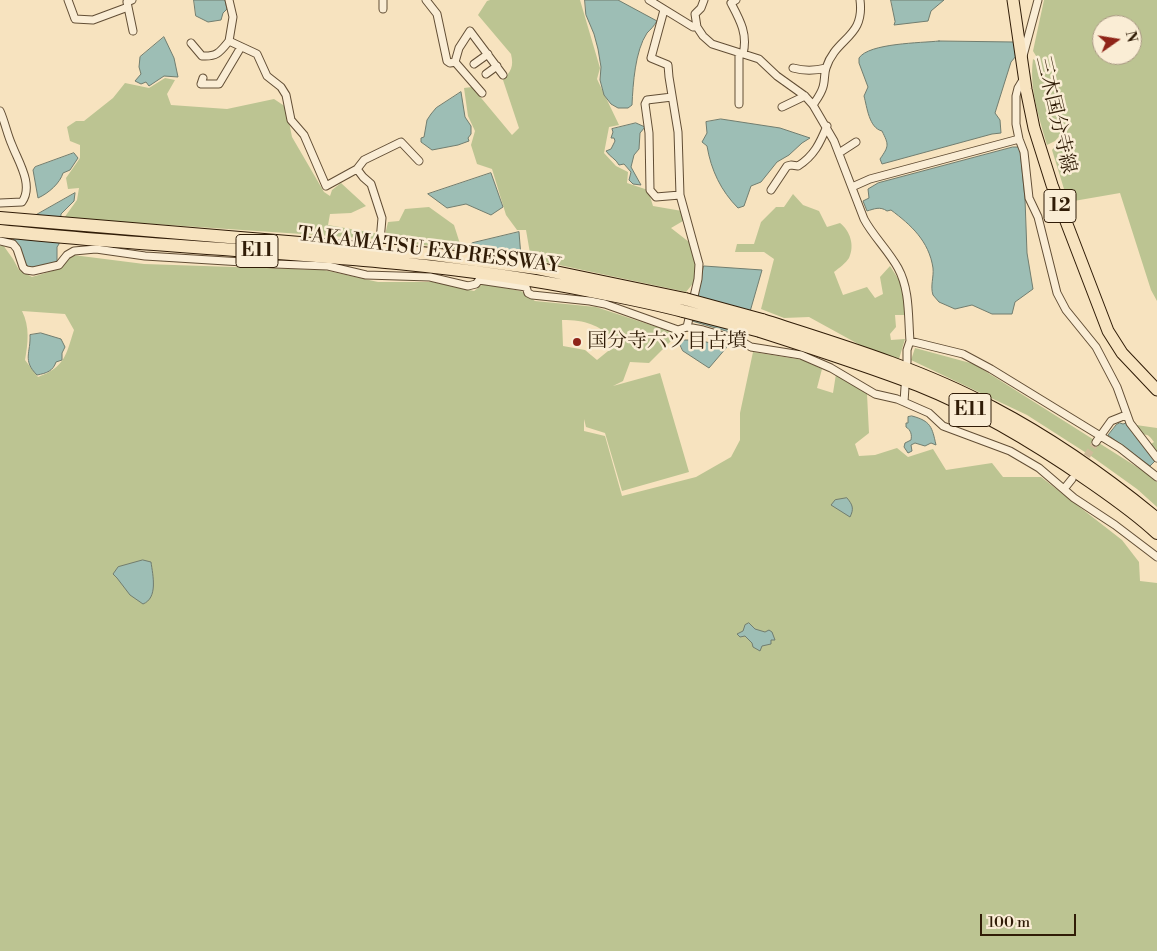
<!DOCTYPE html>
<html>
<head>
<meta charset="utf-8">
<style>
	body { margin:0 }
	#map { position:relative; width:1157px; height:951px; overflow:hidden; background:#f7e3bf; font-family:"Libre Bodoni",serif }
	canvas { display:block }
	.north { position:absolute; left:1092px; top:15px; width:50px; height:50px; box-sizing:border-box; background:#faedd5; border:1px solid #a99983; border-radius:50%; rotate:77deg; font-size:14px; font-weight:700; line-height:20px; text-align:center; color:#301c07 }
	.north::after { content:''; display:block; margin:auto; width:18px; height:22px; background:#8f2418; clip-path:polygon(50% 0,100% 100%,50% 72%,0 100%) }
	.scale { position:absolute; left:980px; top:914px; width:96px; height:22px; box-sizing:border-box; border:2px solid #301c07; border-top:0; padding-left:6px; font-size:15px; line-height:18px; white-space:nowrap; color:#301c07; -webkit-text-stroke:4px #faedd5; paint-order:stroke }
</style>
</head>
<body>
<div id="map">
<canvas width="1157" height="951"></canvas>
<div class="north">N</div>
<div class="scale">100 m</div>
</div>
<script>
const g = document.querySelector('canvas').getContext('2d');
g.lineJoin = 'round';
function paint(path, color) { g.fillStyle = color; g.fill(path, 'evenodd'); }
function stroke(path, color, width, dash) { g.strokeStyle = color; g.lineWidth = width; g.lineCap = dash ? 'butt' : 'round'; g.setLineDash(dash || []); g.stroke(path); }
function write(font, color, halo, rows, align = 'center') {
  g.font = font + ' "Libre Bodoni","Noto Serif JP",serif'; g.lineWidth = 5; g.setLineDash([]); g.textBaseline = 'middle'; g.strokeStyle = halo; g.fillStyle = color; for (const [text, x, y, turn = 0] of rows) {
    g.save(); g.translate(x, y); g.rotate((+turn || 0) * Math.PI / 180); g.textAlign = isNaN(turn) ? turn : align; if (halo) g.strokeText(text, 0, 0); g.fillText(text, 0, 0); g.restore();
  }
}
paint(new Path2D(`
	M490 0H580L600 68 597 79 619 125 609 127 604 153 616 166 628 172 627 183 648 190 653 206 682 211 683 221 671 228 689 242 696 263 695 281 686 292 531 259 526 230H517L506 215 492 169 477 164 471 145 475 131 468 116 464 88 472 87 512 135 519 128 503 80C511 71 514 67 511 54L478 15 487 1Z
	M1044 0H1157V301L1151 290 1120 193 1068 202 1052 150 1072 124 1071 123 1055 141 1047 145C1039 117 1029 88 1033 59L1041 64 1033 51ZM1102 25H1132V55H1102Z
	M165 78 175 80 167 94 171 105 227 109 274 99 286 107 292 137 324 192 330 196 332 190 341 183 366 206 351 213 330 214 328 225 385 235 388 222 399 221 405 209 429 207 454 225 462 250 376 239 64 218 77 200 79 188 68 189 66 178 80 158V145L70 141 67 127 76 121H84L113 98 125 83 149 88Z
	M793 194 803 205 819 211 827 227 840 223C850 231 855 245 849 258 846 263 839 268 834 272L843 295 867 287 875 298 883 294 880 277 890 266 901 283 906 315H895L896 327 890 334 891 340 905 339 899 359 860 345 809 317 784 318 761 309 774 259 764 252H735L737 244H754L761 222 776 207H784Z
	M3 245 13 259 19 270 32 277 59 269 73 255 144 264 324 270 378 282H433L474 291 483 284 521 291 535 301 596 307 678 334 649 363 630 362 623 381 613 386 660 373 689 472 622 491 605 433 586 427 584 419V431L605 436 622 496 696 477 731 457 740 440V413L753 352 803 360 822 369 817 388 833 393 836 374 867 394 869 433 855 444 859 456 875 455 897 448 908 457 933 449 946 470 992 463 1003 477H1041L1122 540 1139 562 1140 581 1157 583V951H0V246ZM22 311 65 314 74 330C66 355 65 367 38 377L25 360C28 343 30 327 22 311ZM562 320C587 320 596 325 617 339L613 347 597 360 585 350 563 346Z
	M915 348 974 364 1148 474 1157 482V507L1137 489 1091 456 1027 415 911 360Z
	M1136 425 1157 428V452L1151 444 1154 442C1150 437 1148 433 1141 435Z`), '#bcc492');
const water = new Path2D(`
	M194 0H225L227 9 223 13 221 20 208 22 196 16Z
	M585 0H618L657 21C654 26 651 29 647 33 635 51 633 84 632 105L628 108H618L611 104 604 95 600 80 601 67 598 49 594 34 586 15Z
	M891 0H944L931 11 928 21 894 25 895 22Z
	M164 37 174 58 178 77 164 76 149 86 146 82 141 84 135 81 141 74 139 67 140 57Z
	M939 41 1014 42 1016 56 1011 62 995 113 1000 120 1001 133 992 134 882 164 880 159C889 146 889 145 882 131 869 128 867 107 864 96L868 87 859 63V58C869 43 921 43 939 41Z
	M461 92 465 117 471 126V134L468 138 469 141 458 145 432 150 421 142V138L424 137 427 120 431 114 436 108Z
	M721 119 780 128 810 138 802 143 789 155 777 162 761 182 751 186 744 206 738 208C721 191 711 170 707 146L702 142 707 133 706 122Z
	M636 123 645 127 640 133 639 149 634 155 631 167 641 185 633 184 629 180 631 172 624 164 619 165C616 159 610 157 606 151L611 149 615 141 614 138H611L613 132 612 129Z
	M1013 147H1018L1020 149 1025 199 1027 253 1033 289 1015 302 1012 314H992L972 305 955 309 939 302 933 295C930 286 934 277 933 268 929 241 911 225 891 210L887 211C880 206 874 209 867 211L863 201 869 198 868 189 878 183Z
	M74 153 78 158 70 170 63 173C60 183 49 193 38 198L33 170 35 167Z
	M491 173 503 207 491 215 466 204 447 208 428 194Z
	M75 193 74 201 61 214 59 244 57 247V261C50 267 34 270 25 267L13 238 34 216Z
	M519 232 521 257 462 251 472 243Z
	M704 266 762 270 743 336 692 321Z
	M41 333 61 339 65 347 62 353V360L56 362C53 371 47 373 37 375 22 360 31 353 30 335Z
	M678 340H698L727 347 709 368 683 351Z
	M912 416C931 421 932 427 936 445L931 443 925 446 915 443 911 445 912 451 908 453 904 447 905 443 911 440C912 435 911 430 906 427V423H908V417Z
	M1120 423 1123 424 1126 423 1156 460 1150 466 1108 435 1116 425Z
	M847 498C853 505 854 509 850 517L831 505 835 500Z
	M143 560 151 562C153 576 158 598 143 604L130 595 117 578 113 574 118 567Z
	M749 623 755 629 765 632 769 630 772 632 775 640H771V644L762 646 760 651 753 647 752 643 745 636 740 637 737 634 743 631 745 625Z`);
paint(water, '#9dbeb5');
stroke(water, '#717d6f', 1);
stroke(new Path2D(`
	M1081 465 1096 442`), '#cfbb9a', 7, [7, 3.5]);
const street = new Path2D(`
	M68 0 75 19 93 20 128 7 127 2 132 0
	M229 0 233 17 229 41 257 54 267 76 281 87 286 95 291 120 304 135 326 186 357 169 363 177 371 184 382 218 380 241
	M426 0 437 14 447 61 450 63 455 62 482 93
	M649 0 693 27H697L703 36 712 44 759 59 777 76 805 96 813 105 834 141 864 219C873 236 888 250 898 268 910 290 908 316 910 341L963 354 991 369 1120 448 1157 477
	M736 0 731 3C740 20 748 34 743 54
	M128 7 133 31
	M383 9V0
	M664 10 651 58 668 65 669 77 678 132 680 195 699 264 698 279 687 327
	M697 27 695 14 701 8 704 0
	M191 43 202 56C217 57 220 52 229 41
	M739 53V104
	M1023 56 1038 0
	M455 62 459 48 470 31 503 75
	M474 64 488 54
	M793 68C804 71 814 71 826 68
	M486 74 497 66
	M203 78 201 84H219L241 47
	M1024 78 1018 88 1016 96V124L1019 139 1024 152 1029 198 1038 217 1057 293 1066 310 1096 347 1117 387 1130 423 1157 458
	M672 97 647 100 645 104 649 133 650 190 656 197 680 195
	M813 105C817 99 821 94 823 87 825 81 824 74 826 68 836 37 865 38 860 0
	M782 107 805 96
	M0 111C5 122 7 134 12 145 18 161 34 185 22 202L0 203
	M839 153 856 142
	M357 169 364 160 401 142 419 161
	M852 187 870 179 1019 139
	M771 190 787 166 791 165 798 166C814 156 820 143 827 126
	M0 241 13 244 17 249 23 267 26 270 33 271 59 265 67 255 74 251 96 249 145 256 275 264 328 266 366 275 430 277 468 286 476 284 479 280 526 287 528 293 532 295 590 301 605 304 678 330 687 327 703 330 741 341 751 347 801 355 831 368 875 394 897 399 929 413 943 426 1010 451 1039 468 1074 498 1115 525 1157 557
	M907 362V350L910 341
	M904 402 905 387
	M1096 442 1111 421 1126 415
	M1064 489 1072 479`);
const primary = new Path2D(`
	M1013 0 1026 89 1034 128 1052 185 1108 331 1122 353 1157 390`);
const highway = new Path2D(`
	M0 218 432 254 536 268 685 299
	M0 231C197 252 396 252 591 291 622 297 653 303 683 311
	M762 320C840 345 921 369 993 408 1052 439 1106 477 1157 519
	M760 331C813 348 866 365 918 385 978 409 1035 443 1088 480 1111 496 1136 513 1157 533`);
stroke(street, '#624e35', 9);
stroke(primary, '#301c07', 13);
stroke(highway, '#301c07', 14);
stroke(street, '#faedd5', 7);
stroke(primary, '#f7e3bf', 11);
stroke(highway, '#f7e3bf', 12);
const highwayBridge = new Path2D(`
	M685 299 762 320
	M683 311 760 331`);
stroke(highwayBridge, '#301c07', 14, []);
stroke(highwayBridge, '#f7e3bf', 12);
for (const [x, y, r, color] of [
	[577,342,5,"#8f2418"]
]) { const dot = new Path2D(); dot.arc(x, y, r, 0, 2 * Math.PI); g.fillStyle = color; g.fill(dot); stroke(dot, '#faedd5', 2); }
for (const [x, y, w] of [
	[1060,206,32],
	[257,251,42],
	[970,410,42]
]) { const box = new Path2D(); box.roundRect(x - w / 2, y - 16.5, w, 33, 4); g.fillStyle = '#faedd5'; g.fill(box); stroke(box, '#301c07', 1); }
write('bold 19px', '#301c07', null, [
	["12",1060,206],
	["E11",257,251],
	["E11",970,410]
]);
write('20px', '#301c07', '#faedd5', [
	["三木国分寺線",1055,115,77],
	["TAKAMATSU EXPRESSWAY",429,251,7]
]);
write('20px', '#301c07', '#faedd5', [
	["国分寺六ツ目古墳",587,342]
], 'left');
</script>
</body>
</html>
